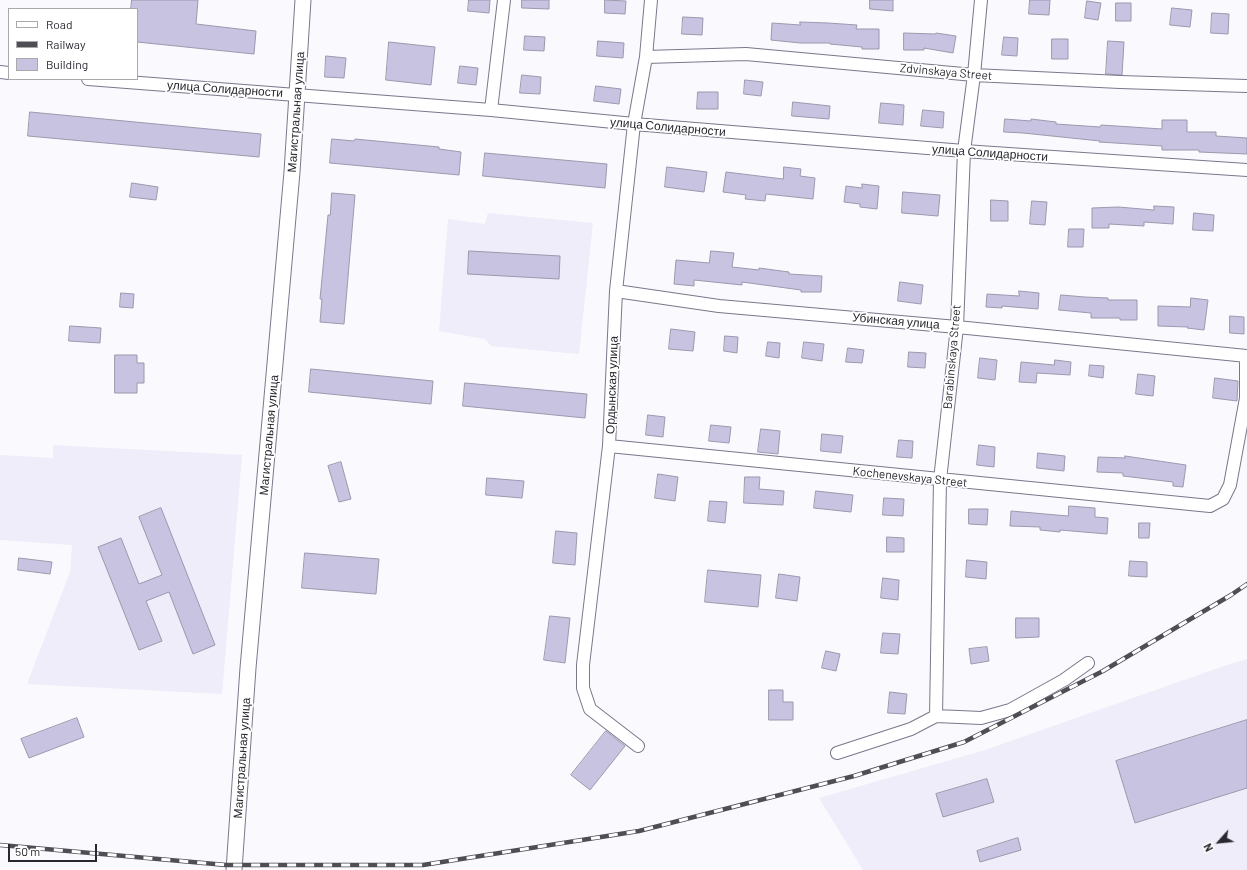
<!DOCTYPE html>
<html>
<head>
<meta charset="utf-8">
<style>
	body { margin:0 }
	#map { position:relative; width:1247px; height:870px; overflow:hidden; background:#faf9fe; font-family:Barlow,sans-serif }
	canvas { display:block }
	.legend { position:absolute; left:8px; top:8px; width:130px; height:72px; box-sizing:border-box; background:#fff; border:1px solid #a9a9ac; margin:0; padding:5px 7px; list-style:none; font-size:12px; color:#292830 }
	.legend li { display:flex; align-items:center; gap:8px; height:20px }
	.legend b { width:20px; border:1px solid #a9a9ac }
	.north { position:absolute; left:1199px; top:822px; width:40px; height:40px; -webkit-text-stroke:3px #fff; paint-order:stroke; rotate:243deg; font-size:11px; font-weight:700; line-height:16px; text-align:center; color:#292830 }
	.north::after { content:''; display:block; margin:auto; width:14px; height:18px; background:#292830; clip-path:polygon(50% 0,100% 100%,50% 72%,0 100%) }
	.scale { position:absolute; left:8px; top:844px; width:89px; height:18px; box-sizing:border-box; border:2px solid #292830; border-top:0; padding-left:5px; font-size:12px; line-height:14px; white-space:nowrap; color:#292830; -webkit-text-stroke:3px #fff; paint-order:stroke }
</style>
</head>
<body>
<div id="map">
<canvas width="1247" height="870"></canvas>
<ul class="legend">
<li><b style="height:5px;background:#fff"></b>Road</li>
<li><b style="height:5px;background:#4f4e55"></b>Railway</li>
<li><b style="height:11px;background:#c8c3e1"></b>Building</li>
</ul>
<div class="north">N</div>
<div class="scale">50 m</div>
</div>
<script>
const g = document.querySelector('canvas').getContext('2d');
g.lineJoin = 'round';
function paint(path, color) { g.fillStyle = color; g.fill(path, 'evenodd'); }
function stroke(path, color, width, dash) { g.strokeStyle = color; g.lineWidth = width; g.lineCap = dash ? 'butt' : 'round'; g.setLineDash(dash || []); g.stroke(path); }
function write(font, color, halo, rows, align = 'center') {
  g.font = font + ' Barlow,sans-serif'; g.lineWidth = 3.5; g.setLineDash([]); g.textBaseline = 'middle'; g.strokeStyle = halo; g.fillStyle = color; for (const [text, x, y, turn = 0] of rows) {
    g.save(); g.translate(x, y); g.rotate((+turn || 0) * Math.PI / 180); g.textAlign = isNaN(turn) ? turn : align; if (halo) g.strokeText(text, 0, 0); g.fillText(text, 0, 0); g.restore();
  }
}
paint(new Path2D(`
	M488 213 593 223 579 354 491 346 485 339 439 331 448 219 485 224Z
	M53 445 242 455 222 694 27 684 70 572 72 545 0 540V455L53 458Z
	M1247 659V870H863L819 798 985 750 1221 667Z`), '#eeedf9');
const building = new Path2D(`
	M132 0H198L196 24 256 31 254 54 137 42V9H131Z
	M469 0H490L489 13 468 11Z
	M522 0H549V9L522 8Z
	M605 0 626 1 625 14 605 13Z
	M870 0H893V11L870 9Z
	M1030 0H1050L1049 15 1029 14Z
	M1087 1 1101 3 1098 20 1085 18Z
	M1116 3H1131V21H1116Z
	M1172 8 1192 10 1190 27 1170 25Z
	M1212 13 1229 14 1228 34 1211 33Z
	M683 17 703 18 702 35 682 34Z
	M800 22 828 23 857 25 856 29H879V49H862V47L830 44V43H800L771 40 772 23 800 25Z
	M904 33 935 34 936 33 956 36 953 53 924 48V50H904Z
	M525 36 545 37 544 51 524 50Z
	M1004 37 1018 38 1017 56 1002 55Z
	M1052 39H1068V59H1052Z
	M598 41 624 43 623 58 597 56Z
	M1108 41 1124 42 1122 75 1106 74Z
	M389 42 435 47 431 85 386 80Z
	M326 56 346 58 344 78 325 77Z
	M460 66 478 68 476 85 458 83Z
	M522 75 541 77 540 94 520 93Z
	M745 80 763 82 761 96 744 94Z
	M596 86 621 89 619 104 594 101Z
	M698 92H718V109H697Z
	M793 102 830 106 829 119 792 116Z
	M881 103 904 105 903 125 879 123Z
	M923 110 944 112 943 128 921 126Z
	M30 112 261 134 259 157 28 136Z
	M1005 119 1031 121V119L1056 122V124L1100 127 1101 125 1162 129V120H1187V132H1216V136L1247 138V154L1199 152V150H1162V146L1099 142 1100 141 1023 133 1004 132Z
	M332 139 354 141 355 139 439 147V149L461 152 459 175 330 163Z
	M485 153 607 164 605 188 483 176Z
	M667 167 707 172 704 192 665 187Z
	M784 167 801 169 800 176 815 178 813 199 766 194 765 201 745 199 746 195 723 192 726 172 783 179Z
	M132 183 158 187 156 200 130 197Z
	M862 184 879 186 877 209 860 207V204L844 202 846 186 862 188Z
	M903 192 940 195 938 216 902 213Z
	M332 193 355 195 344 324 320 322 322 299H320L328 215H330Z
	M991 200 1008 201V221H991Z
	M1032 201 1047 202 1045 225 1030 224Z
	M1154 206 1174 207 1173 224 1144 222V226L1109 224V228H1092V208L1118 207 1154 210Z
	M1194 213 1214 215 1213 231 1193 230Z
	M1069 229H1084L1083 247H1068Z
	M469 251 560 256 559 279 468 274Z
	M711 251 734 253 732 267 759 270V268L789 272V274L822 276 821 292H801V290L742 282V285L694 280V286L674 284 676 260 709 263Z
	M900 282 923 285 921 304 898 301Z
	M1019 291 1039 293 1038 309 1002 306V308L986 307 987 294 1019 296Z
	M121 293 134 294 133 308 120 307Z
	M1061 295 1085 297 1108 298V300H1137V320H1120V318H1091V313L1059 310Z
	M1191 298 1208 300 1204 330 1187 328 1188 327 1158 326V306L1190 307Z
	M1230 316 1244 317V334L1230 333Z
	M70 326 101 328 100 343 69 341Z
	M671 329 695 332 693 351 669 349Z
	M725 336 738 337 737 353 724 351Z
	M768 342 780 343 779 358 766 356Z
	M804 342 824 344 822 361 802 358Z
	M848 348 864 350 862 363 846 362Z
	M909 352 926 353 925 368 908 367Z
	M115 355H137V363H144V383H137V393H115Z
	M980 358 997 360 995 380 978 378Z
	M1055 360 1071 362 1070 375 1037 373 1036 383 1019 382 1021 362 1054 365Z
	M1090 365 1104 366 1103 378 1089 376Z
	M311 369 433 381 431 404 309 392Z
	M1138 374 1155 376 1153 396 1136 394Z
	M1215 378 1238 381 1237 401 1213 398Z
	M465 383 587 394 585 418 463 406Z
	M648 415 665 417 663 437 646 435Z
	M711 425 731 427 729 443 709 441Z
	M761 429 780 431 778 454 758 452Z
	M822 434 843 436 841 453 821 451Z
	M899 440 913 441 912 458 897 457Z
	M979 445 995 447 994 467 977 465Z
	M1038 453 1065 456 1064 471 1037 468Z
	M1125 456 1186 465 1183 487 1173 486V482L1123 476V473L1097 472 1098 457 1125 458Z
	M341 462 351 499 339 502 328 466Z
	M658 474 678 477 675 501 655 498Z
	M745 477H760L759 489 784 491 783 505 744 503Z
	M487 478 524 481 522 498 486 495Z
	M816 491 853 495 851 512 814 508Z
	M884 498 904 499 903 516 883 515Z
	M710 501 727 502 725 523 708 521Z
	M1069 506 1095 508V517L1108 518 1107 534 1060 530V532L1040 530V527L1010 526 1011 511 1068 516Z
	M161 508 215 645 193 654 169 592 146 601 162 641 139 650 98 547 121 538 139 584 162 575 139 517Z
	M969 509H988L987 525 969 524Z
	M1139 523H1150L1149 538H1139Z
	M556 531 577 533 575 565 553 563Z
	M887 537 904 538V552H887Z
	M305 553 379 559 376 594 302 588Z
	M19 558 52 562 50 574 18 570Z
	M967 560 987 562 986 579 966 577Z
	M1130 561 1147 562V577L1129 576Z
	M708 570 761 575 758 607 705 602Z
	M779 574 800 577 797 601 776 598Z
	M883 578 899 580 898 600 881 598Z
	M550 616 570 618 565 663 544 660Z
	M1016 618H1039V637L1016 638Z
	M883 633 900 634 898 654 881 653Z
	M987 647 989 661 971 664 969 649Z
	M826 651 840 654 836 671 822 668Z
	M769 690H783V702H793V720H769Z
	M890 692 907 694 905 714 888 713Z
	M77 718 84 737 29 758 21 739Z
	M1247 720V788L1135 823 1116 761Z
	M606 731 625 746 590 790 571 775Z
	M987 779 994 802 943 817 936 794Z
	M1018 838 1021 850 980 862 977 851Z`);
paint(building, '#c8c3e1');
stroke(building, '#9c98ae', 1);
const minor = new Path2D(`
	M646 57 746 54 974 75 1120 82 1247 86
	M0 72 9 73
	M88 79 491 110 634 124 964 151 1247 170
	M491 110 504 0
	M616 291 719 306 957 327 1247 356
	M609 446 1210 506 1223 499 1230 485 1246 398V356
	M936 716 940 480 957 327 964 151 974 75 981 0
	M638 746 590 709 583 688V665L609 446 616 291 634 124 646 57 651 0
	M837 753 911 729 936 716 981 718 1010 710 1064 680 1088 663`);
const major = new Path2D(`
	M234 870 248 668 292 172 303 0`);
stroke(minor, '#7a778b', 14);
stroke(major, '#7a778b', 17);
stroke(minor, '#fff', 12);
stroke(major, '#fff', 15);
const rail = new Path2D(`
	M0 845 226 865H423L639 831 854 776 964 742 1103 671 1231 595 1247 584`);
stroke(rail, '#4f4e55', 4.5);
stroke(rail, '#fff', 3, [9]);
write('12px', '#292830', '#fff', [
	["Zdvinskaya Street",946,72,5],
	["улица Солидарности",225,89,4],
	["Магистральная улица",296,112,-86],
	["улица Солидарности",668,127,5],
	["улица Солидарности",990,153,4],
	["Убинская улица",896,321,5],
	["Barabinskaya Street",952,357,-85],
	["Ордынская улица",612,385,-88],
	["Магистральная улица",269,435,-85],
	["Kochenevskaya Street",910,477,6],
	["Магистральная улица",242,758,-86]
]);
</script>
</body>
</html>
